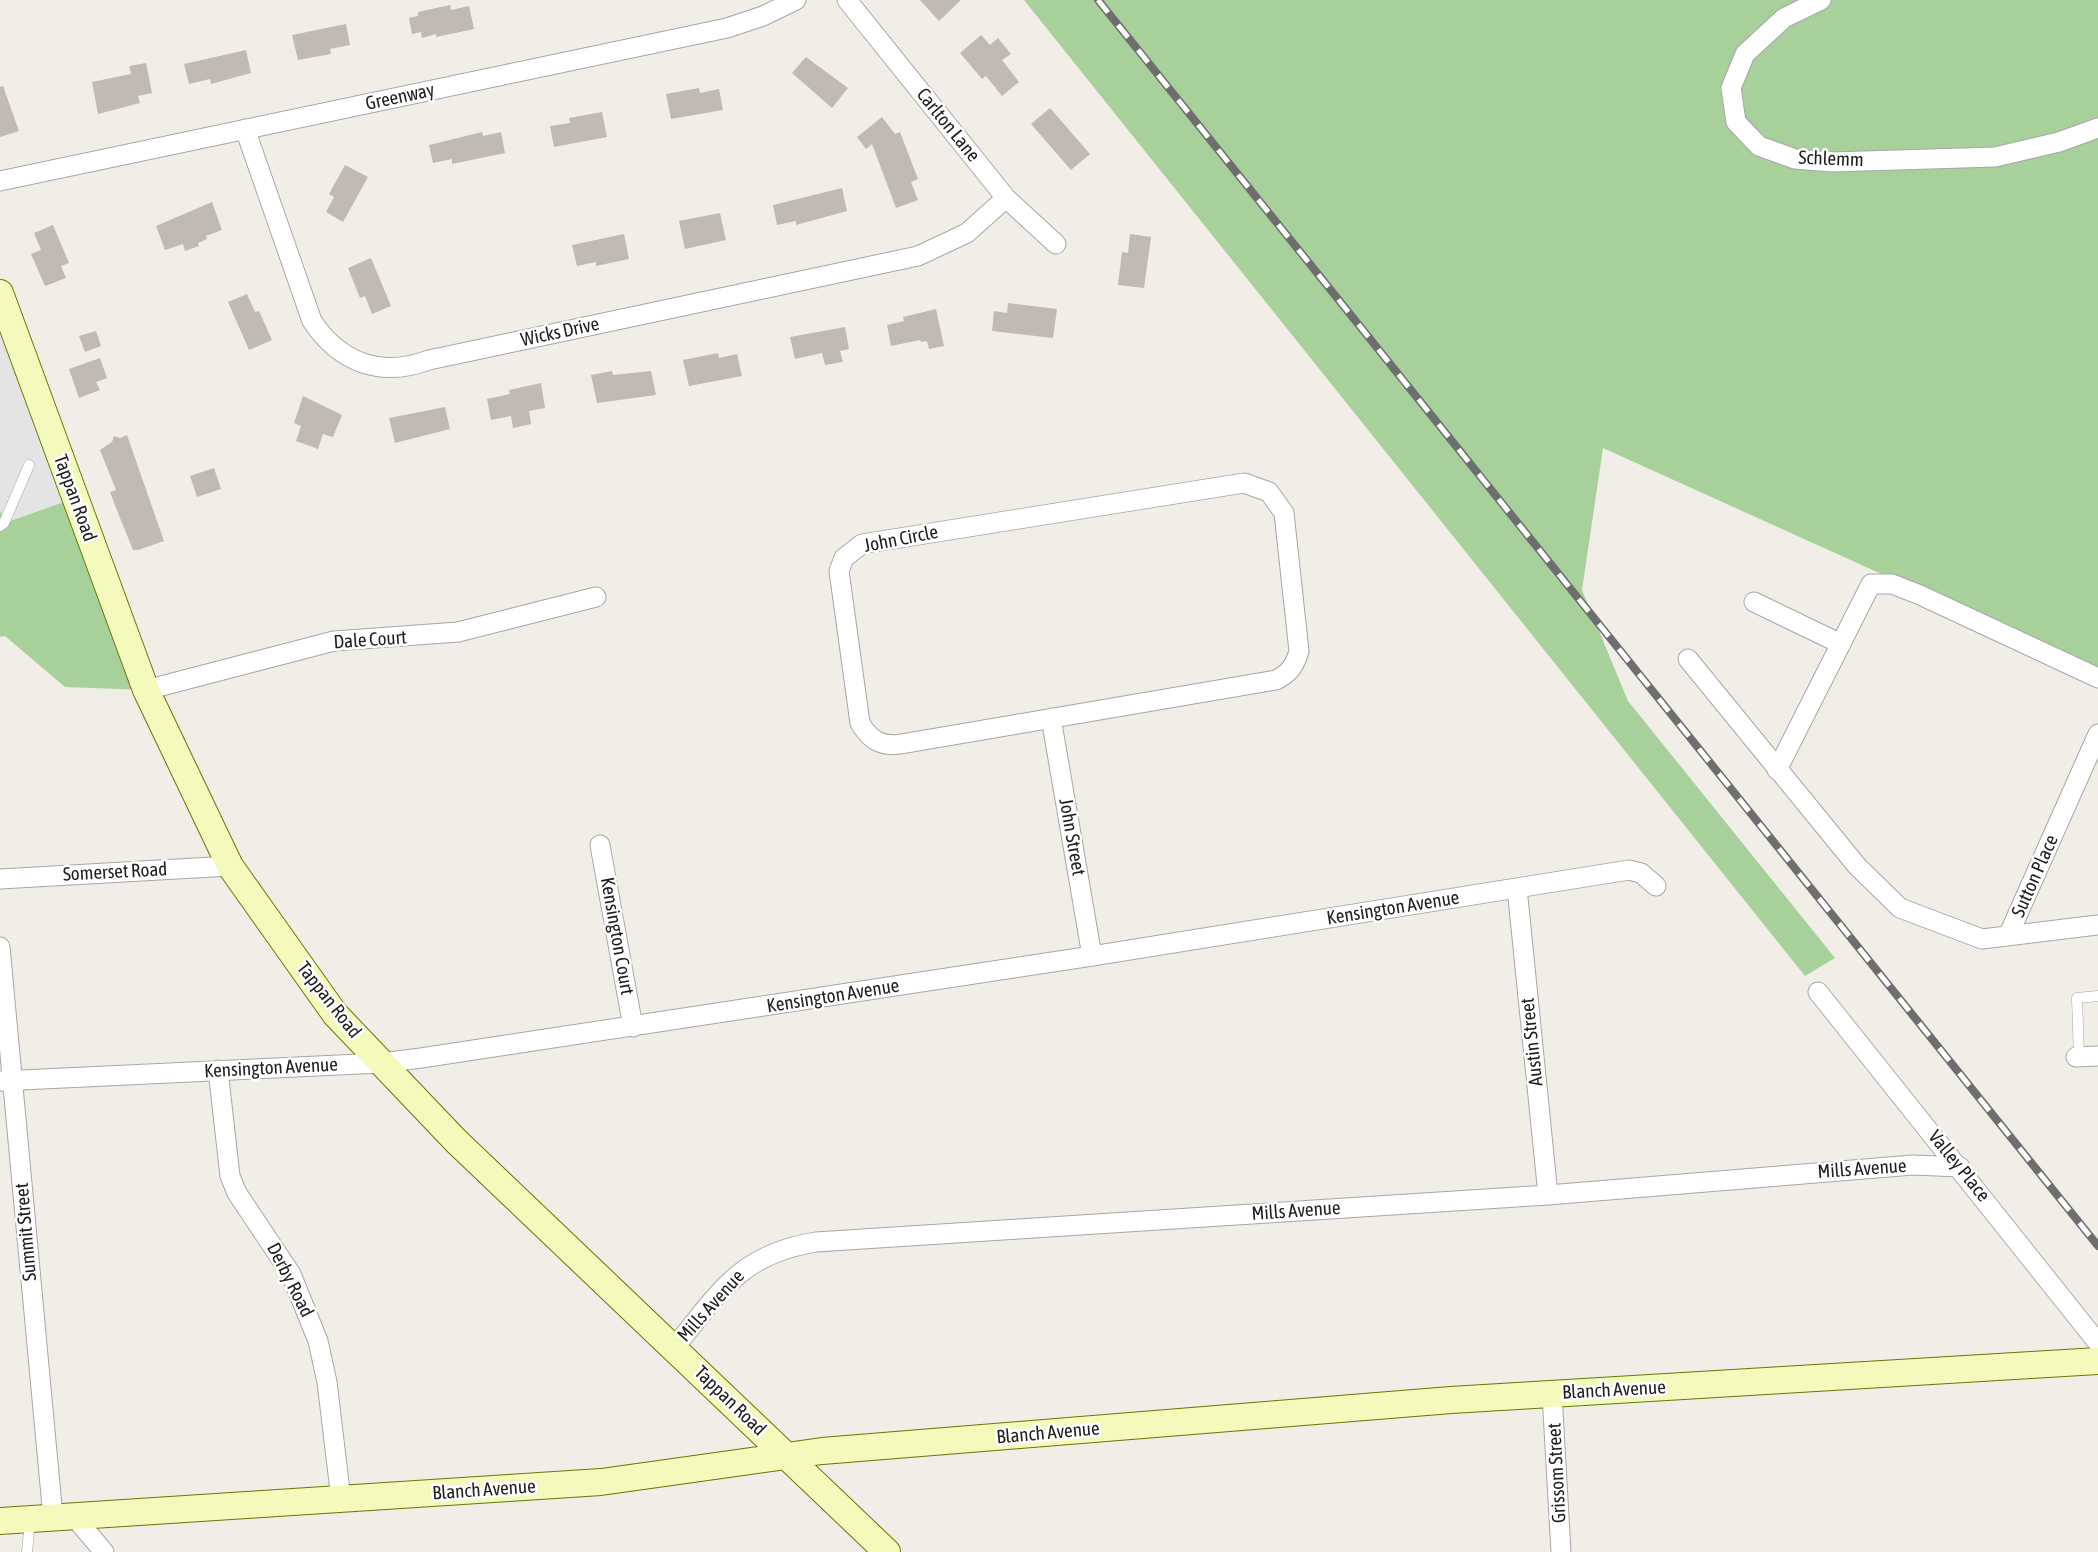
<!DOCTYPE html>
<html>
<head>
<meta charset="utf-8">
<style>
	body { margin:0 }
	canvas { display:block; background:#f0eee6 }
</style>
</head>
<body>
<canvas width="2098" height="1552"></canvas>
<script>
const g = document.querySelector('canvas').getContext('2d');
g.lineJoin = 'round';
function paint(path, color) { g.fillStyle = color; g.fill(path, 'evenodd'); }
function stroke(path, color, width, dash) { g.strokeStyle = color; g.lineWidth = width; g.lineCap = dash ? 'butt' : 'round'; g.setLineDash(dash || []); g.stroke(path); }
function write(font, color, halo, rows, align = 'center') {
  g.font = font + ' "Asap Condensed",sans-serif'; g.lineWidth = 5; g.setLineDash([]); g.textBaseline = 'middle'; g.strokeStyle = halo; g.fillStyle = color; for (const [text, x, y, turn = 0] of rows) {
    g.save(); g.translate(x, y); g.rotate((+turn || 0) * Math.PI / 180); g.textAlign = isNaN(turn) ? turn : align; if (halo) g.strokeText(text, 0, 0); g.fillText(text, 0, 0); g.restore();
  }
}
paint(new Path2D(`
	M1024 0H2098V672L1603 448 1582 590 1628 701 1835 958 1805 976Z
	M75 498 146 690 65 687 5 636 0 637V509L4 523Z`), '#a7d09b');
paint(new Path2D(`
	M0 293 75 498 4 523 0 509Z`), '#e4e4e4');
paint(new Path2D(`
	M920 0H961L939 21Z
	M450 5 451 10 469 6 474 29 436 37V34L422 38 421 32 412 34 409 18 418 16V12Z
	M346 24 350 45 330 49 331 54 298 60 292 35Z
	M981 35 990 45 998 38 1011 54 1002 60 1019 82 1002 96 986 76 982 79 960 53Z
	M246 50 251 73 211 84 210 79 189 84 184 64Z
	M806 57 848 88 832 108 792 73Z
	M146 63 152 93 138 96 140 103 98 114 92 82 131 74 129 66Z
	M3 86 19 131 0 137V87Z
	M699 88 700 93 719 89 723 110 671 119 666 94Z
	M1050 108 1090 154 1071 170 1031 124Z
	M602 112 607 137 554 147 550 126 570 123 569 118Z
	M882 117 895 134 900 132 918 179 911 182 918 200 896 208 872 144 866 149 857 137Z
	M482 132 483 136 501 132 505 153 452 164V159L433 163 429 145Z
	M345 165 368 177 343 222 326 212 334 197 329 194Z
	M842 188 847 211 796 225V221L777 225 773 205Z
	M212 202 222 230 206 236 207 239 198 243 199 246 185 251 183 244 165 250 156 226Z
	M720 213 726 240 685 249 679 221Z
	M53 225 69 263 61 266 66 278 45 286 31 254 41 250 34 233Z
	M624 234 629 259 596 266V262L577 266 572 245Z
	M1130 234 1151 237 1144 288 1118 285 1122 252 1128 253Z
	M371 258 391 306 372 314 365 296 360 298 348 268Z
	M247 294 255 312 259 311 272 340 249 350 228 302Z
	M1008 303 1057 309 1053 338 992 331 994 311 1007 313Z
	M936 309 944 346 929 349 927 341 921 342 920 340 891 346 887 325 904 321 903 317Z
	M845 327 849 349 840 351 843 362 825 365 822 353 795 359 790 337Z
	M96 331 101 346 85 352 79 336Z
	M718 353 719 358 737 354 742 376 689 386 683 360Z
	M100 358 107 378 96 382 100 390 79 398 69 369Z
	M612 371 613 375 651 371 656 395 597 403 591 375Z
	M541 383 545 408 529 411 531 424 513 428 511 416 491 420 487 399 510 394 509 390Z
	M303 396 342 415 333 437 323 434 318 449 296 441 301 426 294 423Z
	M445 407 450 429 395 443 389 418Z
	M127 435 164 541 138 550H133L118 513 110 492 116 490 100 450 112 442 114 436 120 438Z
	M214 468 221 489 197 497 190 476Z`), '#c1bab2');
const lane = new Path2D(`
	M0 526 4 523 29 465
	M2079 1057 2077 998 2098 996
	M27 1552 30 1521`);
const street = new Path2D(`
	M847 0 1006 198 1056 244
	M1821 0 1784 18 1745 54 1731 88 1736 122 1759 146 1795 159 1832 162 1995 157 2059 142 2098 128
	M245 129 312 321C340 363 381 378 429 360L918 256 967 233 1006 198
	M0 181 727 28 763 16 796 0
	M1244 483 1269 492 1284 513 1299 651C1295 665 1290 673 1276 680L901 744C881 747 870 740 860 723L839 571 844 558 862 544Z
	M1754 602 1841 644
	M1688 659 1857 866 1900 908 1982 939 2098 925
	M146 690 334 641 458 632 596 597
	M1051 718 1092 956
	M1777 770 1871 584H1892L1920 595 2098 678
	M600 845 633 1027
	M0 879 230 866
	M1517 888 1548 1195
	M2008 936 2098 734
	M0 947 53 1517
	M1818 992 2098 1343
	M2076 1057 2098 1056
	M218 1070 230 1176 237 1193 291 1274 318 1341 327 1382 341 1499
	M0 1081 381 1063 421 1058 1092 956 1629 870 1641 873 1656 886
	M674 1348C719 1293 740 1254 816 1242L1548 1195 1913 1165 1960 1167
	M1552 1394 1561 1552
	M72 1514 104 1552`);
const secondary = new Path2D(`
	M0 293 146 690 230 866 335 1014 456 1141 887 1552
	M0 1521 601 1482 822 1451 1451 1400 2098 1361`);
stroke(lane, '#a7a7a7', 11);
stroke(street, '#a7a7a7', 21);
stroke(secondary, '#657905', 28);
stroke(lane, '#fff', 10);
stroke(street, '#fff', 19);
stroke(secondary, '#f3fabb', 26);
const rail = new Path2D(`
	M1098 0 2098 1246`);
stroke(rail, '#6e6e6e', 8);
stroke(rail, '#fff', 5, [16]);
write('19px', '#202020', '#fff', [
	["Greenway",400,97,-12],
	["Carlton Lane",948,125,51],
	["Schlemm",1831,159,2],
	["Wicks Drive",560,332,-12],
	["Tappan Road",75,498,70],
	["John Circle",901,539,-11],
	["Dale Court",370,640,-4],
	["John Street",1072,837,80],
	["Somerset Road",115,872,-3],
	["Sutton Place",2035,876,-66],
	["Kensington Avenue",1393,908,-9],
	["Kensington Court",617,936,80],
	["Kensington Avenue",833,996,-9],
	["Tappan Road",329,1000,52],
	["Austin Street",1532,1042,-96],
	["Kensington Avenue",271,1068,-3],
	["Valley Place",1959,1166,51],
	["Mills Avenue",1862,1169,-4],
	["Mills Avenue",1296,1211,-4],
	["Summit Street",26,1232,-95],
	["Derby Road",290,1280,63],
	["Mills Avenue",711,1306,-48],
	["Blanch Avenue",1614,1390,-3],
	["Tappan Road",730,1401,44],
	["Blanch Avenue",1048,1433,-5],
	["Grissom Street",1557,1473,-93],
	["Blanch Avenue",484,1490,-4]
]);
</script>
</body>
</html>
